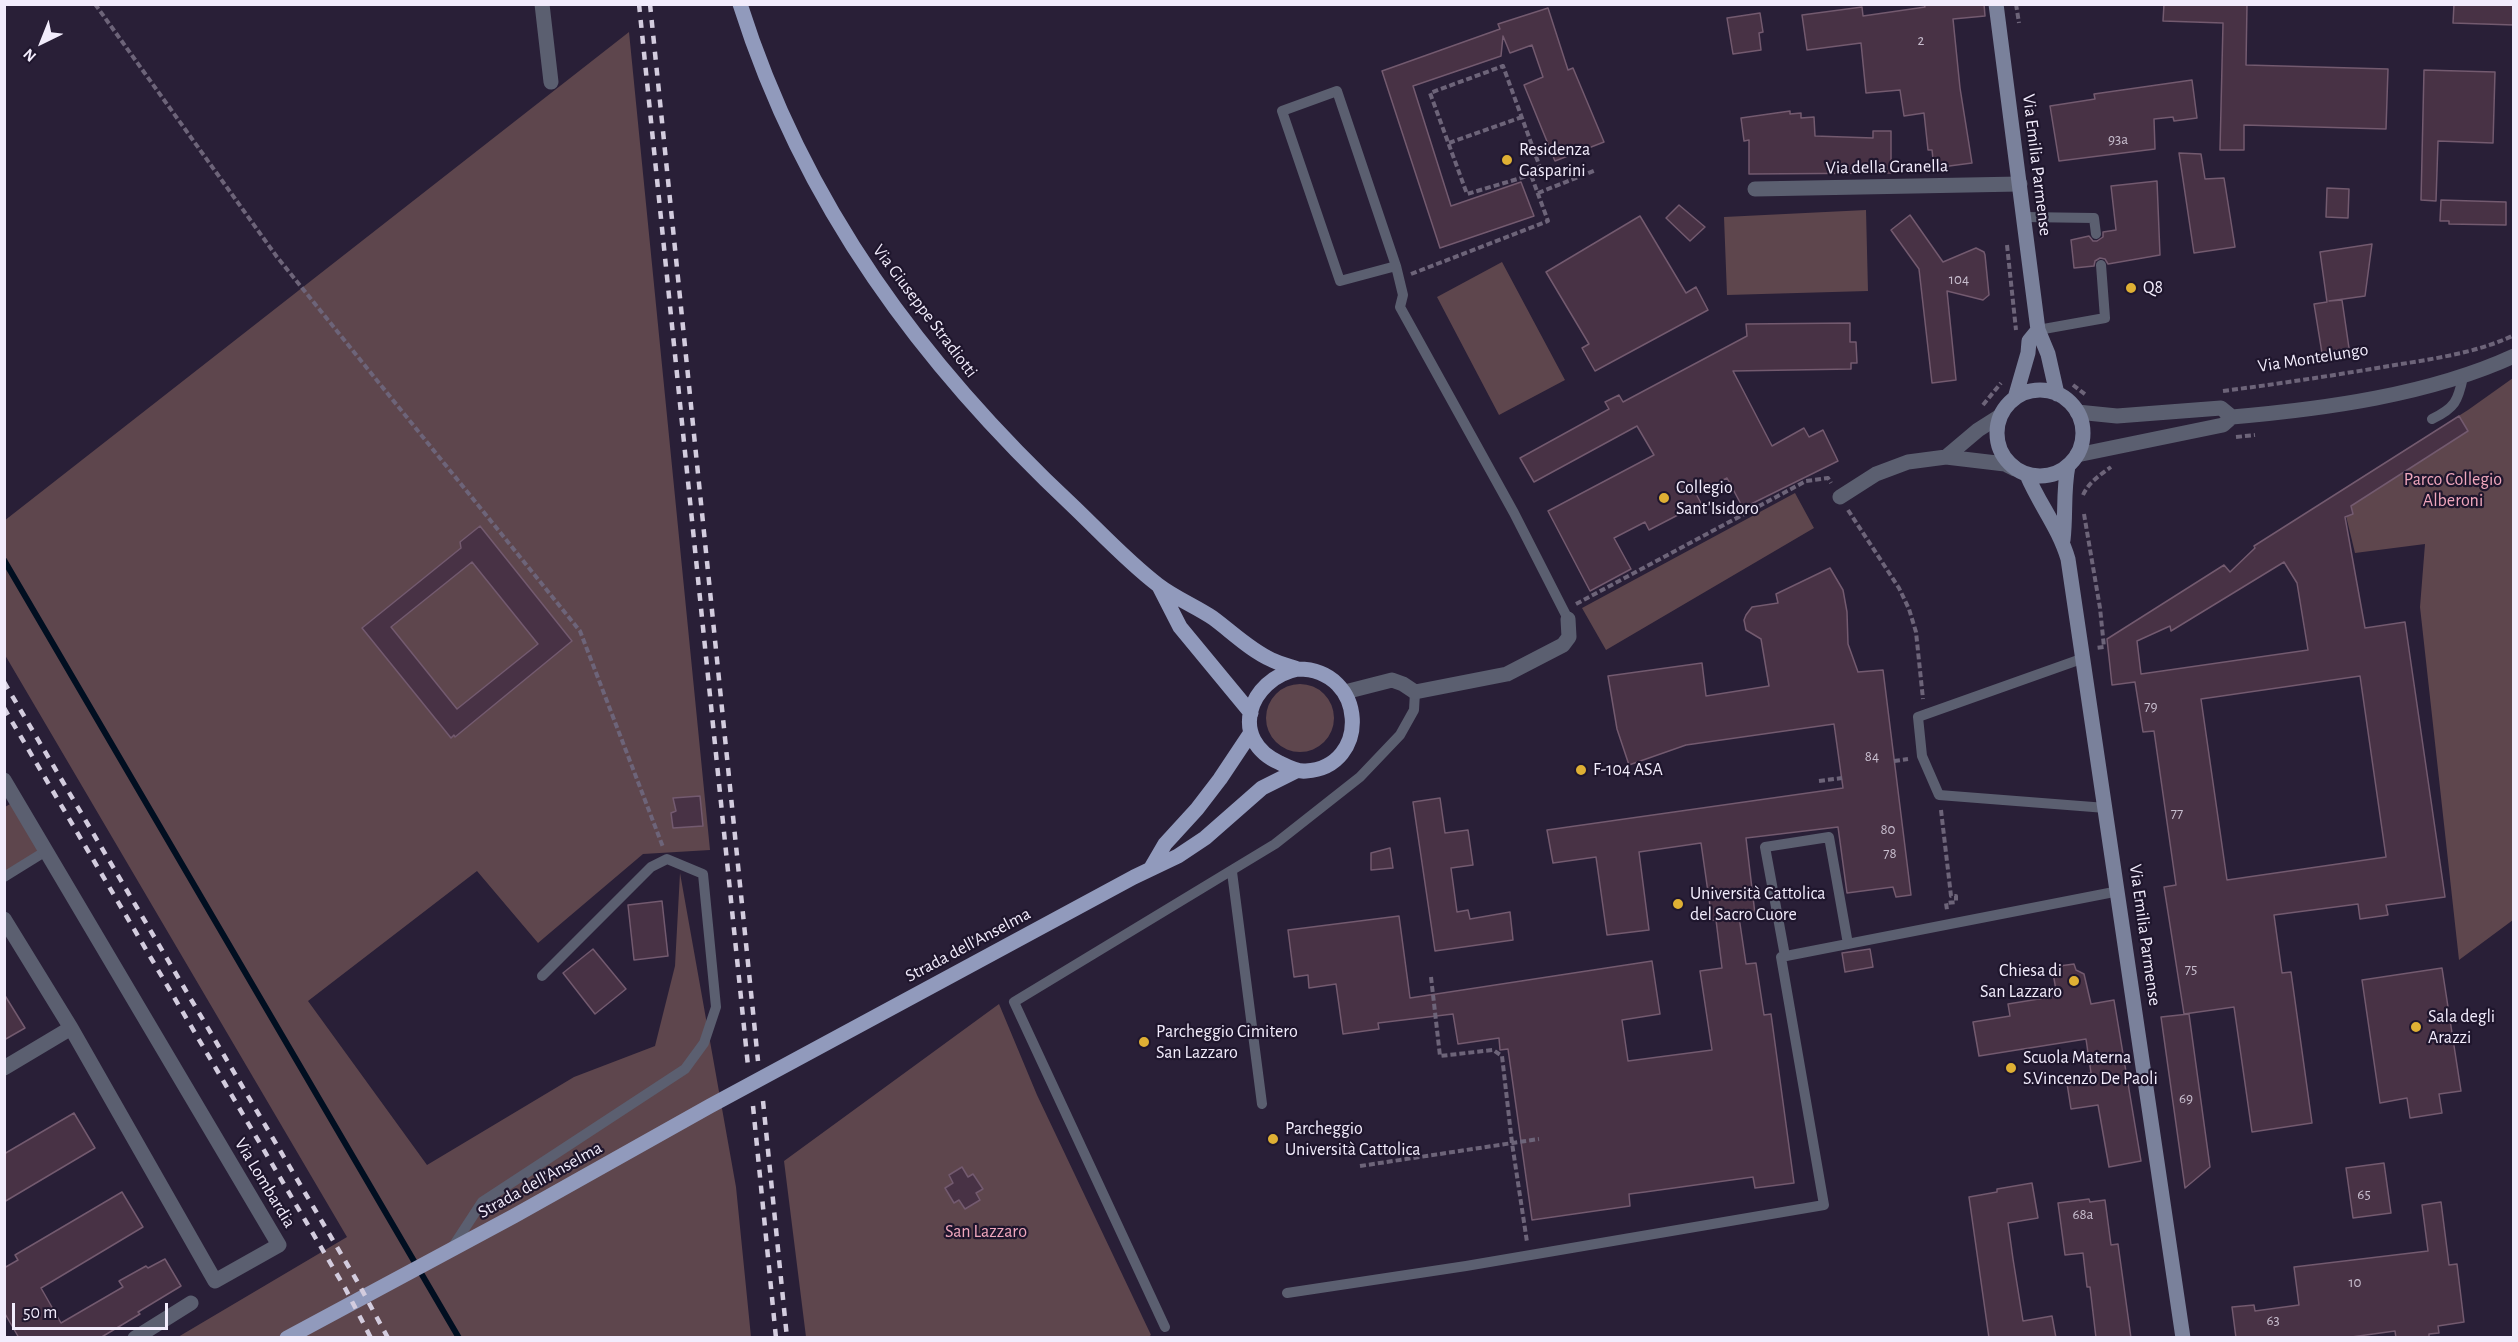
<!DOCTYPE html>
<html>
<head>
<meta charset="utf-8">
<style>
	body { margin:0 }
	#map { position:relative; width:2518px; height:1342px; overflow:hidden; background:#291f37; font-family:"Alegreya Sans",sans-serif }
	canvas { display:block }
	.frame { position:absolute; inset:0; border:6px solid #f2ecfc; pointer-events:none }
	.north { position:absolute; left:12px; top:12px; width:60px; height:60px; -webkit-text-stroke:4px #1f162d; paint-order:stroke; rotate:223deg; font-size:16px; font-weight:700; line-height:24px; text-align:center; color:#f2ecfc }
	.north::after { content:''; display:block; margin:auto; width:21px; height:27px; background:#f2ecfc; clip-path:polygon(50% 0,100% 100%,50% 72%,0 100%) }
	.scale { position:absolute; left:12px; top:1303px; width:156px; height:27px; box-sizing:border-box; border:3px solid #f2ecfc; border-top:0; padding-left:8px; font-size:18px; line-height:21px; white-space:nowrap; color:#f2ecfc; -webkit-text-stroke:4px #1f162d; paint-order:stroke }
</style>
</head>
<body>
<div id="map">
<canvas width="2518" height="1342"></canvas>
<div class="frame"></div>
<div class="north">N</div>
<div class="scale">50 m</div>
</div>
<script>
const g = document.querySelector('canvas').getContext('2d');
g.lineJoin = 'round';
function paint(path, color) { g.fillStyle = color; g.fill(path, 'evenodd'); }
function stroke(path, color, width, dash) { g.strokeStyle = color; g.lineWidth = width; g.lineCap = dash ? 'butt' : 'round'; g.setLineDash(dash || []); g.stroke(path); }
function write(font, color, halo, rows, align = 'center') {
  g.font = font + ' "Alegreya Sans",sans-serif'; g.lineWidth = 4.5; g.setLineDash([]); g.textBaseline = 'middle'; g.strokeStyle = halo; g.fillStyle = color; for (const [text, x, y, turn = 0] of rows) {
    g.save(); g.translate(x, y); g.rotate((+turn || 0) * Math.PI / 180); g.textAlign = isNaN(turn) ? turn : align; if (halo) g.strokeText(text, 0, 0); g.fillText(text, 0, 0); g.restore();
  }
}
paint(new Path2D(`
	M629 32 710 850 643 854 538 943 477 871 308 1001 427 1165 574 1077 655 1046 675 966 680 873 736 1187 751 1337H178L347 1237 5 655 4 521Z
	M1866 210 1868 291 1727 295 1724 217Z
	M1502 262 1565 380 1499 415 1437 297Z
	M2513 378V920L2459 960 2420 607 2425 544 2355 553 2340 491 2468 410Z
	M1795 493 1814 528 1606 650 1582 608Z
	M1266 718a34 34 0 1 1 68 0a34 34 0 1 1-68 0Z
	M17 800 46 851 5 876V807Z
	M999 1004 1037 1095 1151 1335 1147 1338 806 1337 784 1161Z`), '#5e464d');
stroke(new Path2D(`
	M4 560 459 1338`), '#000e20', 6);
const building = new Path2D(`
	M1924 4H1984L1985 16 1953 19 1960 88 1972 163 1934 168 1932 150H1928L1924 113 1904 116 1900 90 1866 93 1861 43 1807 50 1802 15 1862 7 1863 16 1925 7Z
	M2164 4H2247L2246 65 2388 69 2386 129 2244 125V150H2220L2223 23 2163 21Z
	M2454 4H2514V25L2453 23Z
	M1548 8 1568 70 1573 68 1604 142 1555 161 1524 85 1543 77 1532 45 1510 53 1503 36 1501 56 1413 86 1451 206 1521 182 1534 216 1440 248 1382 71 1500 29 1498 24Z
	M1760 13 1763 32 1759 33 1761 50 1733 54 1727 18Z
	M2424 70 2495 72 2493 143 2438 141 2436 201 2421 200Z
	M2192 80 2197 118 2174 121 2173 117 2154 119 2155 149 2059 161 2050 106 2095 99 2094 94Z
	M1790 111V114L1801 113V118L1814 117 1815 136 1873 138V131H1891V173L1749 174V140L1744 141 1741 118Z
	M2179 153 2201 154 2205 179 2224 178 2235 247 2194 253Z
	M2157 181 2160 255 2108 264 2105 259 2100 258 2095 261 2094 266 2074 268 2071 240 2089 236 2093 241H2097L2103 237V232L2116 230 2111 186Z
	M2327 188 2349 189 2348 218 2326 217Z
	M2441 200 2506 202V225L2449 224V221H2440Z
	M1679 205 1705 227 1690 241 1666 218Z
	M1910 215 1943 262 1976 248 1984 252 1985 255 1989 295 1983 300 1947 291 1956 380 1932 383 1919 269 1891 230Z
	M1640 216 1686 293 1696 287 1708 310 1595 371 1582 348 1589 344 1546 272Z
	M2372 244 2365 296 2329 301 2342 300 2349 348 2322 353 2314 304 2327 302 2320 252Z
	M1850 323V342H1856L1857 363H1851V369L1733 371 1772 446 1804 428 1809 437 1823 430 1838 461 1743 508 1727 478 1696 494 1701 503 1649 530 1645 522 1614 538 1631 569 1590 591 1548 511 1654 455 1637 426 1534 482 1520 458 1609 409 1605 402 1619 395 1623 402 1747 336 1746 324Z
	M2459 416 2468 431 2351 506 2353 514 2345 517 2365 628 2405 622 2445 897 2386 905 2388 915 2360 919 2358 904 2274 915 2282 973 2291 972 2312 1123 2252 1132 2234 1007 2184 1014 2164 887 2176 885 2154 731 2143 732 2135 682 2112 685 2107 639 2224 565 2230 572 2255 548 2254 546ZM2284 562 2297 583 2308 650 2141 674 2137 641 2170 626 2171 631ZM2360 676 2386 857 2227 880 2201 699Z
	M480 526 572 641 455 737 454 735 451 738 362 628 461 548 460 542ZM472 562 538 644 457 709 391 627Z
	M1830 568 1843 590 1847 612 1848 644 1858 672 1883 670 1911 895 1896 897 1893 887 1847 893 1838 827 1746 838 1755 914 1739 917 1746 964 1756 963 1764 1015 1771 1014 1794 1183 1755 1188 1753 1177 1645 1192 1629 1194 1630 1206 1532 1220 1508 1049 1500 1050 1499 1038 1458 1044 1453 1014 1378 1023 1379 1029 1343 1034 1336 984 1309 988 1308 975 1294 977 1288 930 1399 916 1410 998 1652 961 1660 1014 1622 1020 1628 1061 1712 1050 1700 971 1722 968 1716 920H1712L1701 843 1639 852 1649 930 1607 935 1596 857 1553 863 1547 830 1843 788 1834 724 1686 745 1629 765 1617 729 1608 676 1702 663 1706 696 1769 686 1761 639 1746 630 1744 620 1746 615 1752 607 1778 603 1776 594Z
	M700 796 703 826 673 828 671 813 676 811 673 798Z
	M1440 798 1445 833 1468 830 1473 865 1451 868 1457 912 1468 910 1470 919 1510 912 1513 940 1435 951 1413 802Z
	M1390 848 1393 868 1371 870V853Z
	M662 901 668 956 634 960 628 905Z
	M593 949 626 989 595 1014 563 973Z
	M1870 949 1873 967 1845 972 1842 953Z
	M2074 964 2076 970 2084 974 2091 1004 2114 1000 2141 1161 2109 1167 2098 1105 2071 1109 2066 1077 2091 1073 2086 1039 1979 1056 1973 1022 2010 1016 2008 1004 2057 996 2052 967Z
	M2442 968 2461 1091 2439 1094 2442 1113 2410 1118 2407 1098 2380 1103 2362 980Z
	M4 994 25 1028 4 1040Z
	M2189 1014 2210 1167 2185 1188 2161 1017Z
	M74 1113 95 1148 4 1202V1154Z
	M2384 1163 2391 1213 2353 1218 2346 1168Z
	M962 1167 968 1177 973 1174 983 1189 976 1193 980 1200 965 1209 959 1200 954 1203 945 1188 953 1183 949 1175Z
	M2032 1183 2038 1218 2008 1223 2013 1259 2023 1321 2052 1316 2056 1338H1989L1969 1197 1997 1192V1189Z
	M122 1192 143 1227 41 1288 61 1323 123 1287 119 1281 146 1266 148 1268 165 1259 181 1286 138 1312 140 1314 100 1338H19L4 1312V1268L18 1260 15 1255Z
	M2089 1199 2090 1202 2105 1200 2111 1245 2118 1244 2131 1338H2096L2090 1287H2087L2083 1253 2065 1255 2058 1203Z
	M2441 1202 2449 1265 2457 1264 2464 1322 2438 1326 2439 1333 2429 1334V1338H2396L2395 1331 2344 1338H2236L2232 1307 2254 1305 2255 1311 2299 1305 2294 1267 2428 1251 2422 1205Z`);
paint(building, '#483245');
stroke(building, '#735a6f', 1.5);
stroke(new Path2D(`
	M95 4 277 257 580 631 663 847
	M2016 4 2019 23
	M1449 143 1522 117
	M1538 193 1596 170
	M2007 245 2016 330
	M1411 274 1548 221 1531 175 1541 170 1503 66 1430 93 1467 194 1531 175
	M2073 385 2086 395
	M2223 391C2277 384 2330 376 2383 367 2424 360 2476 354 2514 335
	M1983 405 2001 383
	M2236 437 2255 435
	M2083 495C2089 482 2100 475 2111 467
	M1848 510 1899 588 1909 609 1916 632 1923 699
	M2084 514 2100 608 2104 647 2096 648
	M1576 604 1806 481 1828 478 1831 483
	M1894 761 1908 759
	M1819 781 1842 778
	M1941 810 1951 896H1956V902L1946 903 1947 910
	M1431 977 1440 1056 1493 1050 1502 1056 1512 1143 1527 1242
	M1360 1166 1539 1139`), '#6d6479', 4, [6, 3]);
stroke(new Path2D(`
	M2024 217 2094 218 2096 234
	M1396 266 1340 281 1282 111 1337 91 1396 266 1403 295 1400 307 1514 513 1568 619
	M2038 330 2105 318 2101 265
	M2432 419C2455 408 2458 401 2463 377
	M2084 658 1918 717 1922 756 1939 795 2106 808
	M1232 872 1262 1104
	M4 877 46 851
	M1785 956 1765 847 1829 837 1848 944
	M452 1248 482 1202 685 1069 704 1043 716 1007 703 874 667 859 651 867 542 976
	M1287 1293 1466 1266 1824 1205 1781 957 2119 891
	M1165 1327 1014 1002 1275 844 1360 777 1400 735 1414 710 1415 692`), '#5b5f70', 10);
stroke(new Path2D(`
	M542 4 551 82
	M1755 189 2020 184
	M2077 412 2117 416 2221 408 2232 417
	M2077 455 2223 425 2232 417C2324 409 2429 395 2514 356
	M1946 457 1978 430 2000 416
	M1840 497 1876 474 1908 462 1946 457 2005 464 2015 469
	M1345 692 1392 680 1403 684 1415 692 1507 674 1563 645 1569 637 1568 619
	M4 780 279 1245 215 1281 71 1028 4 919
	M4 1068 71 1028
	M135 1338 191 1303`), '#5b5f70', 15);
stroke(new Path2D(`
	M1996 4 2038 330 2048 354 2057 394
	M1997 433a43 43 0 1 1 86 0a43 43 0 1 1-86 0Z
	M2015 398 2028 353 2029 341 2038 330
	M2027 475C2039 504 2059 528 2068 559L2183 1338
	M2063 540C2066 515 2063 491 2068 466`), '#7a819b', 15);
stroke(new Path2D(`
	M740 4C804 206 922 365 1075 508 1102 534 1129 563 1158 585 1175 598 1195 606 1213 618 1232 632 1250 650 1272 660 1280 664 1289 666 1298 669
	M1159 586 1180 627 1251 713
	M1298 669C1367 669 1371 767 1306 771 1296 772 1288 767 1280 763 1228 740 1248 679 1298 669Z
	M1151 868 1165 844 1197 809 1220 779 1250 734
	M287 1338 514 1216 710 1106 1134 877 1178 856 1205 838 1262 788 1296 771`), '#919abc', 15);
stroke(new Path2D(`
	M639 4 748 1066
	M650 4 758 1061
	M4 682 357 1281 388 1338
	M4 708 345 1288 371 1338
	M763 1101 787 1338
	M753 1106 776 1338`), '#d3ccde', 4.5, [8, 8]);
for (const [x, y, r, color] of [
	[1507,160,6,"#dfb034"],
	[2131,288,6,"#dfb034"],
	[1664,498,6,"#dfb034"],
	[1581,770,6,"#dfb034"],
	[1678,904,6,"#dfb034"],
	[2074,981,6,"#dfb034"],
	[2416,1027,6,"#dfb034"],
	[1144,1042,6,"#dfb034"],
	[2011,1068,6,"#dfb034"],
	[1273,1139,6,"#dfb034"]
]) { const dot = new Path2D(); dot.arc(x, y, r, 0, 2 * Math.PI); g.fillStyle = color; g.fill(dot); stroke(dot, '#1f162d', 2); }
write('15px', '#c8bece', null, [
	["2",1921,40],
	["93a",2118,139],
	["104",1959,279],
	["79",2151,706],
	["84",1872,756],
	["77",2177,813],
	["80",1888,829],
	["78",1890,853],
	["75",2191,969],
	["69",2186,1098],
	["65",2364,1194],
	["68a",2083,1214],
	["10",2355,1282],
	["63",2273,1320]
]);
write('18px', '#f2ecfc', '#1f162d', [
	["Residenza",1519,150],
	["Gasparini",1519,171],
	["Q8",2143,288],
	["Collegio",1676,488],
	["Sant'Isidoro",1676,509],
	["F-104 ASA",1593,770],
	["Università Cattolica",1690,894],
	["del Sacro Cuore",1690,915],
	["Chiesa di",2062,971,"right"],
	["San Lazzaro",2062,992,"right"],
	["Sala degli",2428,1017],
	["Arazzi",2428,1038],
	["Parcheggio Cimitero",1156,1032],
	["San Lazzaro",1156,1053],
	["Scuola Materna",2023,1058],
	["S.Vincenzo De Paoli",2023,1079],
	["Parcheggio",1285,1129],
	["Università Cattolica",1285,1150]
], 'left');
write('18px', '#f2ecfc', '#1f162d', [
	["Via Emilia Parmense",2037,165,83],
	["Via della Granella",1887,167,-1],
	["Via Giuseppe Stradiotti",925,311,53],
	["Via Montelungo",2313,358,-9],
	["Via Emilia Parmense",2145,935,82],
	["Strada dell'Anselma",968,945,-28],
	["Strada dell'Anselma",540,1180,-29],
	["Via Lombardia",265,1183,59]
]);
write('18px', '#f0a7bd', '#1f162d', [
	["Parco Collegio",2453,480],
	["Alberoni",2453,501],
	["San Lazzaro",986,1232]
]);
</script>
</body>
</html>
